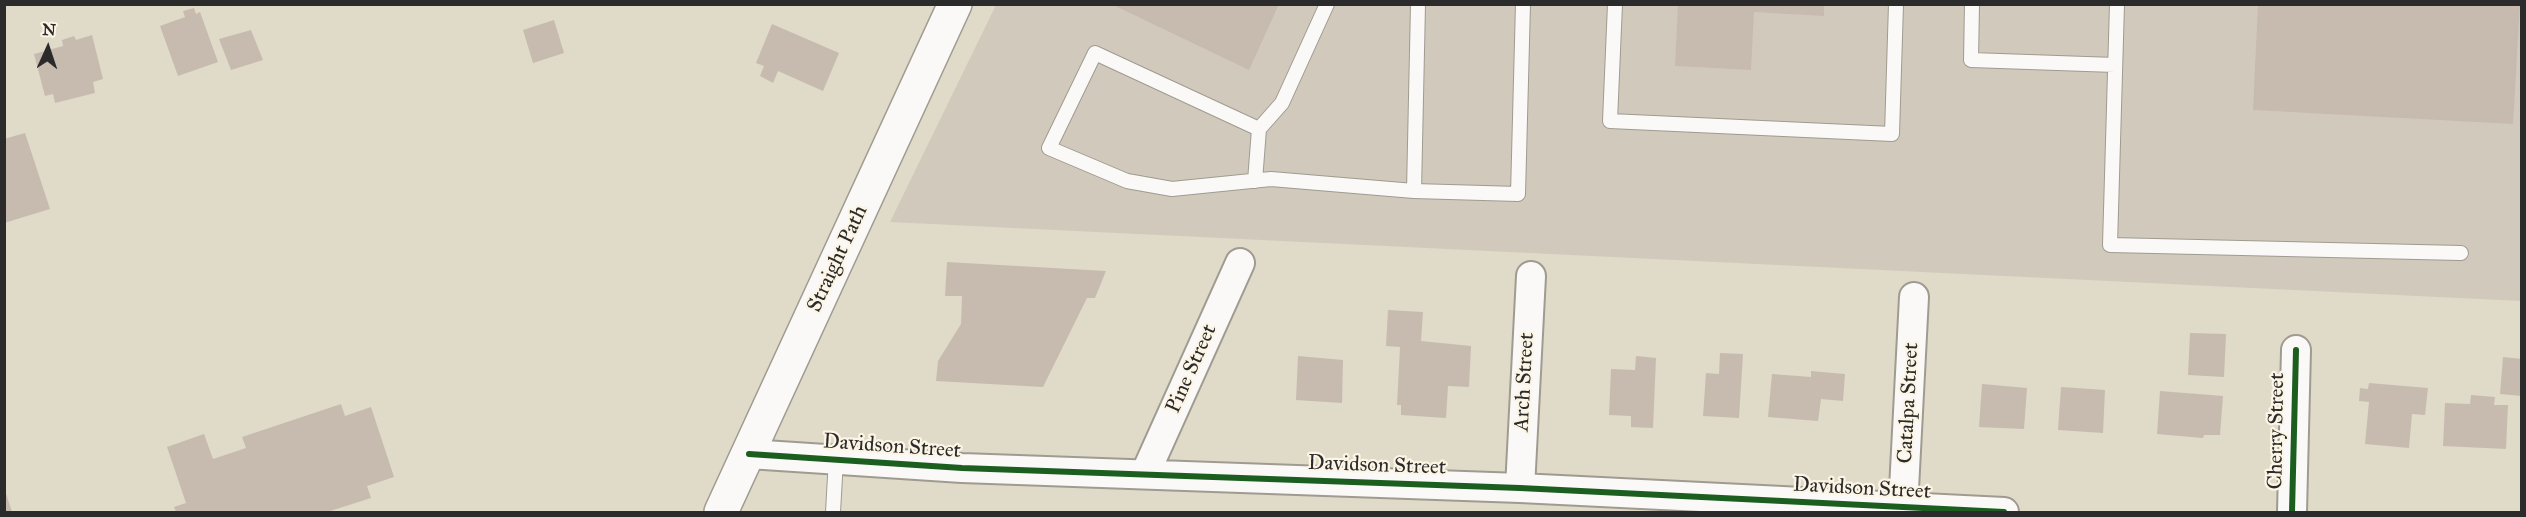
<!DOCTYPE html>
<html>
<head>
<meta charset="utf-8">
<style>
	body { margin:0 }
	#map { position:relative; width:2526px; height:517px; overflow:hidden; background:#e0dac8; font-family:"IM FELL Great Primer",serif }
	canvas { display:block }
	.frame { position:absolute; inset:0; border:6px solid #2b2b2b; pointer-events:none }
	.north { position:absolute; left:18px; top:18px; width:60px; height:60px; -webkit-text-stroke:4px #fcf5e5; paint-order:stroke; rotate:3deg; font-size:16px; font-weight:700; line-height:24px; text-align:center; color:#2b2b2b }
	.north::after { content:''; display:block; margin:auto; width:21px; height:27px; background:#2b2b2b; clip-path:polygon(50% 0,100% 100%,50% 72%,0 100%) }
</style>
</head>
<body>
<div id="map">
<canvas width="2526" height="517"></canvas>
<div class="frame"></div>
<div class="north">N</div>
</div>
<script>
const g = document.querySelector('canvas').getContext('2d');
g.lineJoin = 'round';
function paint(path, color) { g.fillStyle = color; g.fill(path, 'evenodd'); }
function stroke(path, color, width, dash) { g.strokeStyle = color; g.lineWidth = width; g.lineCap = dash ? 'butt' : 'round'; g.setLineDash(dash || []); g.stroke(path); }
function write(font, color, halo, rows, align = 'center') {
  g.font = font + ' "IM FELL Great Primer",serif'; g.lineWidth = 4.5; g.setLineDash([]); g.textBaseline = 'middle'; g.strokeStyle = halo; g.fillStyle = color; for (const [text, x, y, turn = 0] of rows) {
    g.save(); g.translate(x, y); g.rotate((+turn || 0) * Math.PI / 180); g.textAlign = isNaN(turn) ? turn : align; if (halo) g.strokeText(text, 0, 0); g.fillText(text, 0, 0); g.restore();
  }
}
paint(new Path2D(`
	M996 5H2521V301L890 222Z`), '#d1cabc');
paint(new Path2D(`
	M1111 4H1279L1249 70Z
	M1678 4H1824V16L1754 12 1751 70 1675 66Z
	M2258 4H2520L2513 124 2253 110Z
	M194 8 196 14 200 12 218 62 178 76 160 26 185 17 183 11Z
	M554 20 564 53 533 63 523 30Z
	M772 24 839 53 823 91 778 71 773 83 760 76 764 66 756 63Z
	M251 30 263 60 231 70 219 39Z
	M92 35 103 79 93 82 95 93 55 103 53 94 45 96 34 54 63 46 62 40 74 36 76 40Z
	M25 133 50 209 4 223V139Z
	M947 262 1106 271 1095 298H1087L1043 387 936 381 938 361 961 324 962 296H945Z
	M1388 310 1423 312 1421 341 1471 346 1469 387 1448 386 1446 418 1401 415V405H1397L1400 347 1386 346Z
	M2190 333 2226 334 2224 377 2188 375Z
	M1720 353 1743 354 1739 418 1703 416 1706 373 1719 374Z
	M1298 356 1343 360 1342 403 1296 400Z
	M1636 356 1656 358 1653 428 1631 427V416L1609 415 1611 369 1635 370Z
	M2503 357 2522 359V396L2500 394Z
	M1811 371 1845 374 1843 401 1821 399 1818 421 1768 417 1772 374 1811 377Z
	M2369 383 2428 388 2425 415 2412 414 2409 448 2365 444 2369 402 2359 401 2360 388 2368 389Z
	M1982 384 2027 388 2024 429 1979 427Z
	M2061 387 2105 390 2103 433 2058 430Z
	M2160 391 2223 396 2220 435H2204L2203 438 2157 434Z
	M2471 395 2495 397 2494 405H2508L2506 449 2443 446 2445 403 2470 404Z
	M341 404 345 416 371 407 394 477 367 486 371 498 327 512H176L174 507 186 503 167 447 204 434 213 459 246 448 242 437Z
	M4 490H5L12 512H4Z`), '#c7bbaf');
const service = new Path2D(`
	M1327 4 1282 103 1259 129 1095 53 1049 148 1127 181 1172 189 1271 179 1414 191
	M1418 4 1414 191 1518 194 1523 4
	M1615 4 1610 121 1892 134 1896 4
	M1972 4 1971 60 2115 65
	M2117 4 2110 245 2461 253
	M1255 181 1259 129
	M833 512 836 459`);
const minor = new Path2D(`
	M749 454 962 468 1520 488 2004 512
	M1145 474 1240 263
	M1520 488 1531 276
	M1903 508 1914 297
	M2292 512 2296 350`);
const secondary = new Path2D(`
	M721 512 955 4`);
stroke(service, '#9f9b90', 16);
stroke(minor, '#9f9b90', 32);
stroke(secondary, '#9f9b90', 36);
stroke(service, '#faf9f7', 14);
stroke(minor, '#faf9f7', 28);
stroke(secondary, '#faf9f7', 33);
stroke(new Path2D(`
	M749 454 962 468 1520 488 2004 512
	M2292 512 2296 350`), '#1b5e20', 6);
write('21px', '#2b2b2b', '#fcf5e5', [
	["Straight Path",838,259,-65],
	["Pine Street",1192,369,-66],
	["Arch Street",1525,382,-87],
	["Catalpa Street",1909,403,-87],
	["Cherry Street",2277,431,-89],
	["Davidson Street",892,447,4],
	["Davidson Street",1377,466,2],
	["Davidson Street",1862,489,3]
]);
</script>
</body>
</html>
